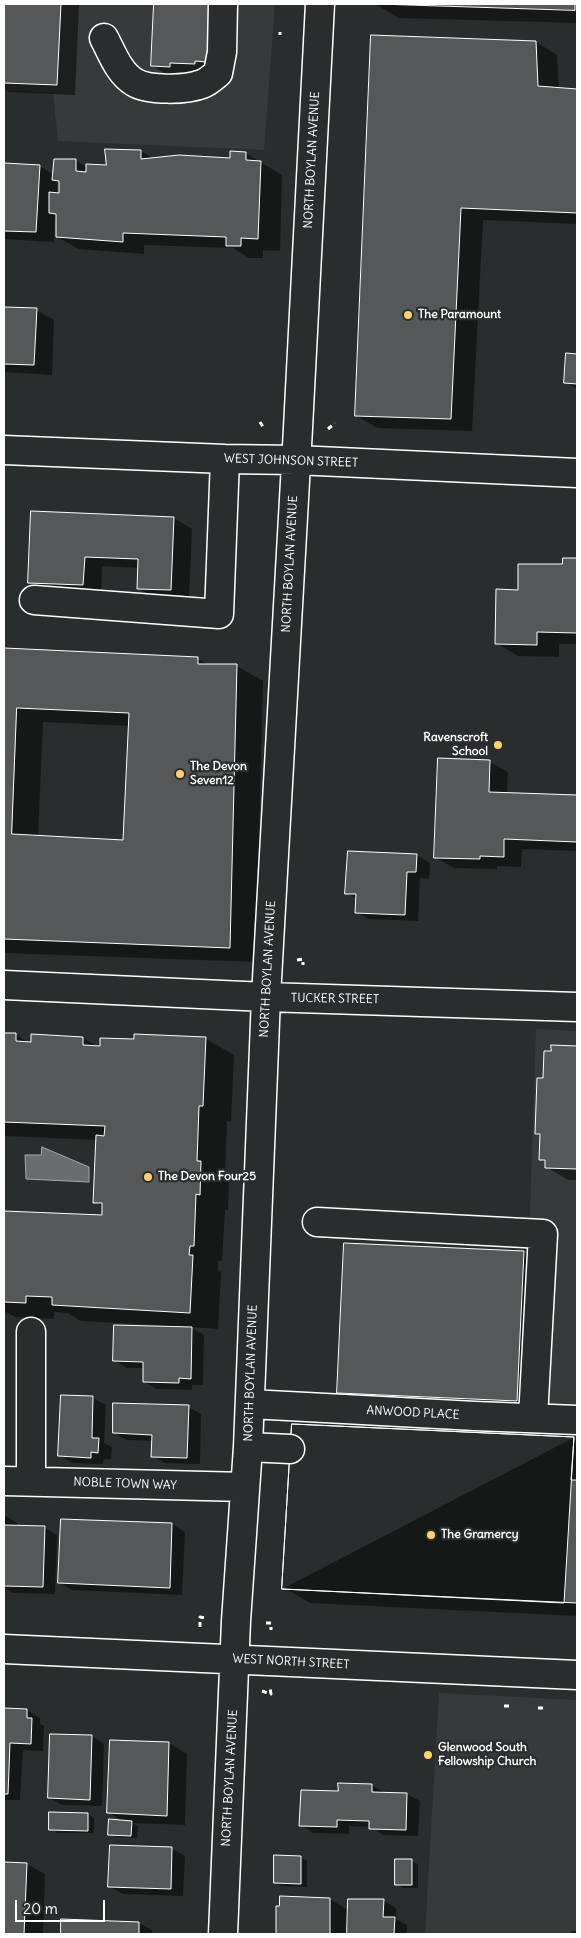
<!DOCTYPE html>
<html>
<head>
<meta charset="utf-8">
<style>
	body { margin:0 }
	#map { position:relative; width:581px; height:1938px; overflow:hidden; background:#2a2d2e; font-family:Delius,sans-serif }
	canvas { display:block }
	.frame { position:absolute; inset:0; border:5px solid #fff; pointer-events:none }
	.scale { position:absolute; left:15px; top:1900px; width:90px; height:22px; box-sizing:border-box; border:2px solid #fff; border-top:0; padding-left:6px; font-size:15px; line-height:18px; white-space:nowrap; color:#fff; -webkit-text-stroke:4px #2a2d2e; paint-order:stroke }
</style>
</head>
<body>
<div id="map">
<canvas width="581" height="1938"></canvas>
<div class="frame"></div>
<div class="scale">20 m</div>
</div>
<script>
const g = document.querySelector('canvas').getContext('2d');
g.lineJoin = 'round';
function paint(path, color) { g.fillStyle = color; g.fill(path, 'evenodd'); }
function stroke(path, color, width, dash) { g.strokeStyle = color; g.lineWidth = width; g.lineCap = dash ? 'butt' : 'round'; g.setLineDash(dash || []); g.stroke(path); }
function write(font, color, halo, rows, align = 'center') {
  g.font = font + ' Delius,sans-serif'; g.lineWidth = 4.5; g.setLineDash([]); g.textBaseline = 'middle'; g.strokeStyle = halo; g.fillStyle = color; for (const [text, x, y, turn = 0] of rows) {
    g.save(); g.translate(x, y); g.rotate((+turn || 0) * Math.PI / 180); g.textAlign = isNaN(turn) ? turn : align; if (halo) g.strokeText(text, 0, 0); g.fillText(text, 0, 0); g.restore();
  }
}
paint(new Path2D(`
	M6 4H275L264 150 58 141 53 93 4 90V5Z
	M536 1029 577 1031V1429L523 1428Z
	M439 1693 577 1700V1934H425Z`), '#373a3b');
const water = new Path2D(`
	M42 1147 89 1167V1182L26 1179 25 1155H41Z`);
paint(water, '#6a6c6d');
stroke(water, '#a6a7a7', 1);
paint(new Path2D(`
	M4 4H79L75 95 9 92 4 89Z
	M155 4H238L234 72 213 71V74L188 73V77L170 76 152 66Z
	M375 4H577V23L399 18Z
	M536 42 557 55 559 89 577 91V224L483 220 472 431 378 428 356 416Z
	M141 151 154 159 231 160 245 153 282 175 280 251 263 250V258H249L233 248 144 245V254L79 249 57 237V220H55L54 242 4 239V165L40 166 54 175 75 160 87 167 108 166ZM57 182 60 183V194H57Z
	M4 308 36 310 54 320 52 375 4 372Z
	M567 354 577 355V389L566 382Z
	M32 512 174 518 192 529 189 600 156 599 138 588 139 568 102 566 101 595 47 593 29 582Z
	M564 559H577V644H559V657L518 656 496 643 519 591 563 566Z
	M4 649 198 659 209 665 237 666 263 681 256 962 4 953ZM43 722 129 726 124 841 38 837Z
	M490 762 508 772 507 794 577 796V851L522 849 521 867 497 866V869L454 868 435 857Z
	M417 855 430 863 429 879 420 878 418 921 369 919 356 912 357 899 347 893Z
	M4 1034 16 1035 32 1044 83 1038 98 1047 206 1039 234 1055 231 1122 227 1121 225 1176 229 1178 228 1210H225L222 1261H218V1271L221 1272 218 1329 190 1327 204 1335 203 1385H192V1390L157 1389 144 1382V1368H127L114 1360 160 1327V1325L81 1321 68 1313 54 1312V1319L15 1317 4 1311V1212L103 1216V1207L95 1202 97 1140 4 1136Z
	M552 1047H577V1180H568L546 1167V1162L540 1159 541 1136 536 1134 544 1079Z
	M523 1252 545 1265 538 1413 360 1405 339 1392Z
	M62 1397 93 1398 106 1405 104 1443 112 1447 111 1459H104L103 1464 72 1463 59 1455Z
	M188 1407 201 1414 200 1464 165 1463 152 1456 153 1441 127 1440 114 1433Z
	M573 1438 577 1440V1616L310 1603 284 1588Z
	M4 1515 17 1523V1526L44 1527 57 1535 55 1594 13 1593 4 1587Z
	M62 1520 172 1524 185 1532 182 1595 72 1590 59 1582Z
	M4 1710H27L40 1718V1724L44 1726 43 1751 23 1750 20 1800H4Z
	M92 1736 104 1744 102 1806 62 1805 49 1798Z
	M169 1743 187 1754 185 1825 133 1823 138 1826 137 1838 116 1837 110 1834 123 1821 108 1812Z
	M371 1785 384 1792 407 1794 420 1801 418 1836 383 1835 371 1827 349 1826V1834L313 1833 301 1825Z
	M88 1814 94 1818V1833H57L51 1829Z
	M111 1847 172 1849 185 1856 183 1896 123 1894 110 1887Z
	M301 1857 307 1861V1887L281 1886 275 1883Z
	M411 1861 418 1864V1888H403L397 1885Z
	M4 1863 27 1864 45 1874 43 1934H4Z
	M281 1897 330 1899 348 1910 383 1900 396 1908V1919L407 1925V1934H277V1907H281Z
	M63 1920 139 1923 152 1930V1934H62Z
	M571 1931H577V1934H571Z`), '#0007');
const building = new Path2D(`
	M4 4H61L57 85 4 83Z
	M154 4H219L217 63 195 61V64L170 63V67L151 66Z
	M379 4H575V10Z
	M371 35 536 41 538 86 577 89V213L461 208 451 419 355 416Z
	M105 149 141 150V159L179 155 230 158V151L246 152V160L261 161 258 239 241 238V246H226V237L123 233V242L56 237V214L49 213V192L59 193V181L52 180 54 159H76V171L86 172V164L106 165Z
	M4 163 40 165 36 232 4 231Z
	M4 307 37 308 34 365 4 364Z
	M566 353 577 354V384L564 383Z
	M31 511 174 517 171 590 137 589 138 559 85 557 83 585 28 583Z
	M563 558H577V633L537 632V645L495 644 496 589 518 590V564H562Z
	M4 648 198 657V664H237L230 948 4 939ZM17 708 129 713 123 840 12 834Z
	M438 758 490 760 489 792 577 795V842L504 839V857L480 856V859L434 858Z
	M348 851 417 854 416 872H407L405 915 355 913 356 894H345Z
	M4 1033H16V1041L31 1042V1034L83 1037V1045L100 1046V1038L134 1039V1034L206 1037 203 1106H199L197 1161H201L200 1195 196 1194 194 1246H190L189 1255H193L190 1313 52 1305V1297L26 1296V1303L4 1302V1211L102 1215V1203H93L96 1135 104 1136 105 1126 4 1122Z
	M551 1045 577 1046V1169L545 1168V1160H539L540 1134H535L537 1078H543L544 1051H551Z
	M344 1243 524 1251 517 1401 337 1393Z
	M114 1325 192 1327 191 1379 179 1378V1383L143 1382V1362L113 1361Z
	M61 1395 93 1396 92 1438H99L98 1453 91 1452V1458L58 1456Z
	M113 1403 189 1405 187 1458 151 1457 152 1435 113 1433Z
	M292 1424 574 1437 571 1480H577V1603L282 1589Z
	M292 1424 574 1437 564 1603 282 1589Z
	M4 1514V1525L45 1526 43 1587 4 1586Z
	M61 1519 172 1523 170 1588 58 1583Z
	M4 1708 27 1709V1718H32L31 1744 10 1743 8 1794H4Z
	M50 1734 92 1735 90 1800 48 1798Z
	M110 1740 169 1742 167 1816 107 1813Z
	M338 1783 372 1784V1792L407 1793 406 1830 369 1829V1821L337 1820V1827L299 1826 301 1790 338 1791Z
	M49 1812 88 1813V1831L49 1830Z
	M109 1819 132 1821 131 1836 108 1835Z
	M110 1845 172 1847 171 1889 108 1887Z
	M274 1855 301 1856V1884L274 1883Z
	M395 1859H412V1885H395Z
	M4 1862 27 1863 24 1934H4Z
	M280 1896 330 1898V1934H276V1906H279Z
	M348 1899H384L383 1917H395L394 1934H347Z
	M61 1919 139 1922V1934H61Z`);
paint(building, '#555758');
stroke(building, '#fff', 1);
const minor = new Path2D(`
	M104 38C112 53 119 73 134 82 148 91 187 90 202 84 208 82 213 77 218 73L222 52 223 4
	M4 450 225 459 296 460 577 473
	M34 600 219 614 225 459
	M4 985 266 997 577 1007
	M317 1222 543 1234 533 1418
	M31 1332V1481
	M250 1404 475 1416 577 1420
	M248 1447 290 1449
	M4 1481 245 1487
	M4 1649 577 1675
	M223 1934 236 1621 248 1447 266 997 298 428 320 4`);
stroke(minor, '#fff', 31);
stroke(new Path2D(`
	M280 32V35
	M260 422 263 427
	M328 429 335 423
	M297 960 303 959V965
	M266 1623H271V1630
	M200 1627V1617L206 1618
	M262 1691 271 1694 270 1688
	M504 1706H510
	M538 1708H543`), '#fff', 3, [5, 4]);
stroke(minor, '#2a2d2e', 28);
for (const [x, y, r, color] of [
	[408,315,5,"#ffd166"],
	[498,745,5,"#ffd166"],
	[180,774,5,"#ffd166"],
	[148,1177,5,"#ffd166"],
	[431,1535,5,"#ffd166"],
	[428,1755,5,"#ffd166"]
]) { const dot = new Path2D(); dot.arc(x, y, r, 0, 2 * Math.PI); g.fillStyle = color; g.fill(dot); stroke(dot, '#2a2d2e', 2); }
write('12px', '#fff', '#2a2d2e', [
	["NORTH BOYLAN AVENUE",312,160,-87],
	["WEST JOHNSON STREET",291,461,2],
	["NORTH BOYLAN AVENUE",290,564,-87],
	["NORTH BOYLAN AVENUE",268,969,-87],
	["TUCKER STREET",335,999,1],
	["NORTH BOYLAN AVENUE",251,1373,-88],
	["ANWOOD PLACE",413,1413,3],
	["NOBLE TOWN WAY",125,1484,2],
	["WEST NORTH STREET",291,1662,3],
	["NORTH BOYLAN AVENUE",230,1778,-87]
]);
write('bold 12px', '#fff', '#2a2d2e', [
	["The Paramount",418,315],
	["Ravenscroft",488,738,"right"],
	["School",488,752,"right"],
	["The Devon",190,767],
	["Seven12",190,781],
	["The Devon Four25",158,1177],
	["The Gramercy",441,1535],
	["Glenwood South",438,1748],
	["Fellowship Church",438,1762]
], 'left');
</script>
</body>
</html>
